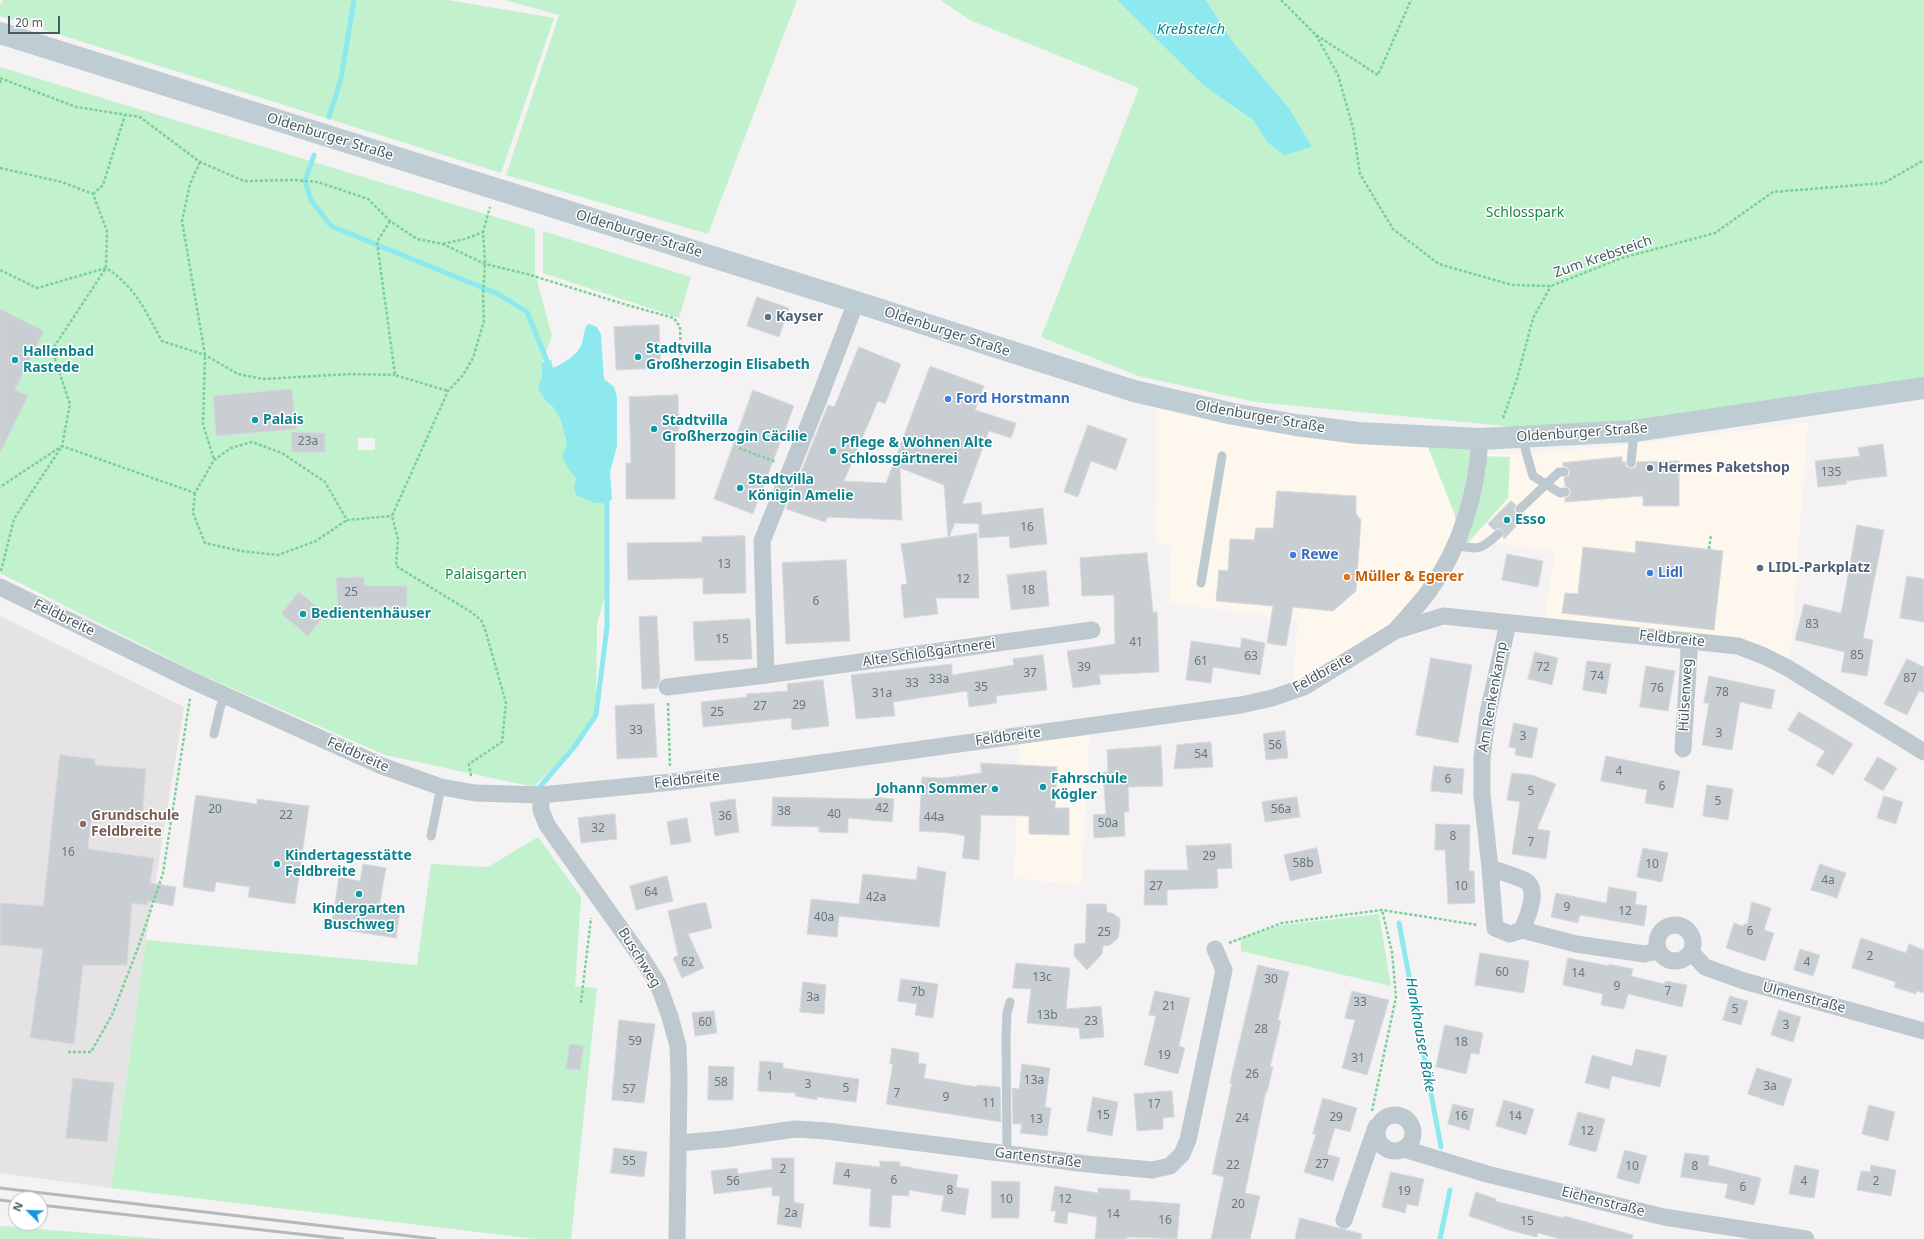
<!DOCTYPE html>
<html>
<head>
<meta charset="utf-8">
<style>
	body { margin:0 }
	#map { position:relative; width:1924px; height:1239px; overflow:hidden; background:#f5f2f3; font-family:"Noto Sans",sans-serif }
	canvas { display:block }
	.north { position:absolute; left:8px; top:1191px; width:40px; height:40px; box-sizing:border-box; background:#fff; border:1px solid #b6bdc0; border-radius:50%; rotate:293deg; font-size:11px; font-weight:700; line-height:16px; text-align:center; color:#495961 }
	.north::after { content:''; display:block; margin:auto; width:14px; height:18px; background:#1792ea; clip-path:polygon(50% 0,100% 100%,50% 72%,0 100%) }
	.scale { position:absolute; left:8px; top:16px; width:52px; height:18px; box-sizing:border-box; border:2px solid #495961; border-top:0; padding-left:5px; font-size:12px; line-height:14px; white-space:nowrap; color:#495961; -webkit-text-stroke:3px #fff; paint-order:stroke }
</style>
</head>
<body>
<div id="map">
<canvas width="1924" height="1239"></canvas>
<div class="north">N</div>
<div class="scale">20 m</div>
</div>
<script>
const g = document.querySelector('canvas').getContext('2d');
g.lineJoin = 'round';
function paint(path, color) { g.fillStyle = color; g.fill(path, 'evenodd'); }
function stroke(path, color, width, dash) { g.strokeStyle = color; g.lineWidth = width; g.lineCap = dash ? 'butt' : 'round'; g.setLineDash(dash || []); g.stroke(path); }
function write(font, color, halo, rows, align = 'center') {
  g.font = font + ' "Noto Sans",sans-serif'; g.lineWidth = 3; g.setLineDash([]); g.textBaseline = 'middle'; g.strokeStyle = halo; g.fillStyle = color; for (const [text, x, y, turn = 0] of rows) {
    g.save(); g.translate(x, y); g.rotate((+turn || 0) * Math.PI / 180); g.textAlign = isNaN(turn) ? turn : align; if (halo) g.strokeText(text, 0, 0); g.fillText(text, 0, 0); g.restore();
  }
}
paint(new Path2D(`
	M1157 397 1424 437 1455 515 1456 545 1395 631 1292 691 1298 620 1170 603 1171 547 1156 542Z
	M1808 422 1791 647 1786 662 1544 623 1555 552 1498 542 1475 552 1461 548 1481 454H1522L1636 444Z
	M1090 726 1081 885 1014 878 1020 735Z`), '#fdf7ee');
paint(new Path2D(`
	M0 616 184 707 146 940 111 1188 0 1173Z`), '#e6e3e5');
paint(new Path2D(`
	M3 0H448L554 18 501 173 0 16V5Z
	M505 0H797L708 234 506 175 559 15Z
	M940 0H1117L1204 86 1253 120 1267 142 1289 108 1233 42 1206 0H1924V378L1634 423 1525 428 1256 402 1138 376 1041 337 1139 88 970 20Z
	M0 67 535 229V273L552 336 542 362V376L538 388 544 399 553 407 561 421 567 444 569 470 576 478 574 486 595 503 607 504 610 578 597 624 596 715 575 746 534 787 385 755 197 673 0 573V453L28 396 15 390 44 331 0 309ZM292 389 295 428 216 436 213 396ZM358 438H375V450H358ZM364 577 365 609 338 610 336 578ZM299 592 326 614 308 636 281 614Z
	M543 231 691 277 679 318 543 273Z
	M1424 437 1480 439 1456 545 1455 515Z
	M1482 456 1510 457 1508 498 1468 543 1461 542Z
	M538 837 581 897 575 986 597 988 571 1239H536L111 1188 146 940 417 965 431 864 488 867Z
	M1379 914 1391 986 1241 951V937L1283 925Z
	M0 1226 163 1239H0Z`), '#c2f1cd');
paint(new Path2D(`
	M1117 0H1206L1233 42 1289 108 1312 147 1284 155 1267 142 1253 120 1204 86Z
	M588 324 596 326 601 334 604 379 614 387 617 397V446L610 472 612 499 607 504 595 503 576 495 574 486 576 478 569 470 562 456 567 444 561 421 553 407 544 399 538 388 542 376V362L551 360 553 368C567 361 579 355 583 340 584 334 584 329 588 324Z`), '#8ee9ef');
stroke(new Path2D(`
	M329 117 341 79 354 0
	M314 155 305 181 311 200 331 226 498 294 527 312 547 361
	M538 789 575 746 596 715 607 627V504
	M1399 923 1441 1147
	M1440 1239 1450 1190`), '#8ee9ef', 5);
const building = new Path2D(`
	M757 297 789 308 779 337 747 326Z
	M0 309 44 331 15 390 28 396 0 453Z
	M659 325 661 368 616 370 614 327Z
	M859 347 901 364 885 404 878 401 844 481 886 483 930 366 984 386 975 410 1016 423 1011 438 989 431 962 504 981 502 982 515 1043 508 1047 544 1010 548 1009 536 979 538V524L955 523 949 537 977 533 979 598H936L938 614 904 618 901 585 907 584 901 544 948 537 944 485 900 468 902 520 828 517 825 522 786 509 828 405 834 407Z
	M292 389 296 429 216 436 213 396Z
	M753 390 794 406 753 514 714 499Z
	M678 395 679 440H675V499H626V463H631L629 397Z
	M1088 425 1127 439 1116 470 1091 461 1078 497 1064 492Z
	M292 432 325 433V452H292Z
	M1883 444 1887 476 1846 481 1847 484 1818 487 1815 461 1860 456 1858 448Z
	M1622 457V462H1625L1626 466 1631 469 1636 467 1637 462 1679 461V506H1643V496L1565 502V498L1569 496 1571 491 1569 488 1565 486 1564 478 1569 475 1570 472 1567 467 1563 466V463Z
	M1277 491 1356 496V514L1361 520 1356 591 1333 611 1293 607 1286 646 1267 643 1273 606 1216 601 1219 570 1228 571 1230 539 1254 540 1256 528H1273Z
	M1511 501 1516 505 1514 510 1516 513 1521 515 1524 513 1526 516 1504 539 1502 530 1497 528 1494 530 1488 524Z
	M1857 525 1884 530 1863 638 1873 640 1867 676 1841 672 1845 652 1795 640 1804 604 1841 613Z
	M745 536 746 593 703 594V578L628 580 627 543 702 542V537Z
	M1636 541 1723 551 1714 630 1562 613 1565 593 1578 594 1583 547 1635 553Z
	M1147 553 1153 612H1157L1159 672 1099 675 1101 684 1073 688 1067 651 1115 644 1114 595 1082 596 1080 558Z
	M1507 554 1543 561 1538 587 1502 580Z
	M846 560 850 641 786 644 782 563Z
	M1046 571 1049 606 1011 610 1007 575Z
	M1907 576 1924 579V622L1900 618Z
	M364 577 365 586H407V607H365V609L338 610 336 578Z
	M299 592 326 614 308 636 281 614Z
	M657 616 660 680 657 688 642 689 639 617Z
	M750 619 752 659 695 661 693 622Z
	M1242 638 1265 643 1260 675 1213 667 1211 683 1186 680 1191 641 1240 648Z
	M1535 652 1558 658 1552 685 1528 679Z
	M1043 655 1047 690 996 696 997 703 969 707 967 691 893 702 895 716 856 719 851 675 952 664V675L1014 665 1013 659Z
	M1431 658 1472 665 1458 743 1416 735Z
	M1907 659 1924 667V693L1919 691 1907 715 1884 704Z
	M1587 661 1611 664 1606 694 1583 690Z
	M1646 666 1675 671 1668 711 1640 707Z
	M1709 676 1775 690 1771 709 1740 702 1732 750 1702 745 1709 703H1704Z
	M823 680 829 726 792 730 791 718 703 727 701 702 747 697 746 694 788 691 787 684Z
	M654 704 657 757 617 759 615 706Z
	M1799 712 1853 744 1833 775 1816 765 1825 751 1788 730Z
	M1514 723 1538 728 1532 758 1515 755 1516 748 1509 747Z
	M1285 731 1288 758 1266 760 1263 734Z
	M1211 742 1213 767 1174 769 1177 745Z
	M1161 746 1163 786 1128 787 1129 812H1124L1125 836 1094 838 1093 815 1106 814 1103 772H1108L1107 750Z
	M60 755 95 759V765L146 769 142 821 91 817 88 849 154 858 150 883 176 887 173 906 148 901 147 905 132 903 127 965H83L74 1044 30 1038 43 949 0 945V903L43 906Z
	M1606 756 1680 771 1673 808 1645 803 1647 790 1601 781Z
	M1878 757 1897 768 1883 791 1864 780Z
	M981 763 1057 767 1055 808H1069V835L1029 834V816L981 815 979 860 962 858 965 836 950 833 919 831 922 777 943 778 981 773Z
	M1434 766 1464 769 1462 794 1431 791Z
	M1512 773 1532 775 1556 784 1537 829 1550 831 1546 859 1512 854 1520 802 1507 800Z
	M1707 785 1733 789 1728 820 1703 816Z
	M196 795 257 804V799L309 806 295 904 248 897 250 887 216 882 214 892 183 887Z
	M1884 796 1903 802 1896 824 1877 818Z
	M773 797 873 799V797L894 799 892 822 848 818V833L819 832V827L772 826Z
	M1297 797 1300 817 1265 822 1262 802Z
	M735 799 739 832 715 836 710 803Z
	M615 814 617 839 581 843 578 818Z
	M687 818 691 842 671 845 667 822Z
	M1436 824 1470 825 1469 871H1474L1475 903 1448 904 1445 850H1435Z
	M1231 844 1232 868 1217 869 1218 888 1167 890V905H1144L1145 870H1188L1186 846Z
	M1317 848 1322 873 1290 881 1284 855Z
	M1643 848 1668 853 1662 882 1637 877Z
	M363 864 386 868 379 908 400 912 396 938 331 928 339 877 360 881Z
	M1820 864 1846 873 1837 898 1811 890Z
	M918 867 946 872 939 927 839 916 837 937 807 934 811 899 859 904 863 874 916 880Z
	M667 876 673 901 636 910 630 886Z
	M1609 887 1637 892 1635 904 1647 906 1644 926 1580 915 1578 923 1551 917 1556 893 1606 903Z
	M1752 902 1771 908 1764 930 1774 933 1765 961 1726 948 1734 923 1743 926 1744 924H1747Z
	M701 903H706L712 928 688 934 704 968 682 978 673 958 678 955 668 911Z
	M1087 904H1106L1107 912 1114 914 1120 919V928L1118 938 1110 945 1103 946 1102 954 1087 970 1074 956 1075 944 1085 943Z
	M1861 938 1906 953 1909 944 1924 950V993L1917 991 1916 994 1894 987 1896 982 1852 968Z
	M1800 949 1820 955 1813 976 1794 970Z
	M1480 953 1529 961 1524 993 1475 985Z
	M1568 958 1609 966V964L1633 969 1631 976 1664 984 1666 981 1687 985 1682 1007 1628 994 1624 1009 1601 1005 1603 994 1563 985Z
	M1016 963 1070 968 1066 1009 1101 1006 1104 1037 1080 1039 1079 1028 1027 1023 1031 989 1013 988Z
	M1258 965 1289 972 1278 1020 1281 1021 1270 1067H1273L1267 1092 1266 1091 1245 1193 1260 1196 1250 1239H1211L1224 1177 1212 1174 1232 1083H1230Z
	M901 979 938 984 933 1018 915 1015 917 1004 898 1001Z
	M803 982 826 985 824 1014 800 1012Z
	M1155 991 1190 998 1179 1046 1185 1048 1178 1074 1144 1065 1156 1016 1149 1015Z
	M1352 991 1389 1000 1367 1075 1342 1068 1355 1020 1345 1018Z
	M1730 996 1748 1001 1741 1025 1723 1020Z
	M1779 1010 1801 1017 1793 1042 1771 1035Z
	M714 1011 717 1033 695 1036 692 1013Z
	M619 1020 655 1024 644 1103 612 1100Z
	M1445 1025 1483 1033 1479 1054 1471 1053 1466 1074 1436 1067Z
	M570 1044 584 1046 580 1070 566 1069Z
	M892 1048 919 1053 918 1063 926 1064 924 1078 977 1087V1085L1000 1087 1001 1122 886 1104 893 1064H890Z
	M1636 1049 1667 1056 1660 1087 1612 1076 1609 1089 1585 1083 1592 1055 1632 1066Z
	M760 1061 783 1063V1068L859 1079 856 1102 817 1097V1100L795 1096 796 1093 758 1091Z
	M1022 1064 1050 1068 1045 1107 1051 1108 1047 1136 1020 1133 1022 1124H1013L1012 1088 1019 1089Z
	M709 1066 734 1067 733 1100H708Z
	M1757 1068 1792 1079 1783 1106 1748 1094Z
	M73 1078 114 1083 107 1142 66 1138Z
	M1172 1091 1174 1117 1163 1118V1129L1137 1131 1134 1094Z
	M1093 1097 1118 1102 1112 1136 1087 1131Z
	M1323 1098 1357 1108 1350 1132 1335 1128 1327 1154 1340 1158 1333 1181 1304 1172 1316 1134H1313Z
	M1504 1100 1534 1109 1526 1135 1496 1126Z
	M1453 1104 1474 1109 1469 1130 1448 1124Z
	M1869 1105 1895 1112 1888 1141 1862 1134Z
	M1578 1112 1605 1119 1596 1152 1569 1145Z
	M614 1148 647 1152 644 1177 611 1173Z
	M1625 1150 1647 1156 1639 1184 1617 1178Z
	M1685 1153 1709 1156 1708 1165 1761 1178 1754 1205 1725 1198 1728 1184 1681 1177Z
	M772 1158H794V1202L804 1204 801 1228 777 1224 780 1196H772V1187L714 1194 711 1171 737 1168 738 1174 772 1169Z
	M880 1161 900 1162V1166L911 1167V1168L958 1175 956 1187 969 1189 965 1215 941 1211 944 1196 909 1190V1196L892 1195 890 1228 869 1226 871 1189 833 1184 836 1162 880 1167Z
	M1795 1165 1819 1170 1814 1198 1789 1194Z
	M1871 1165 1896 1170 1891 1196 1857 1190 1861 1171 1870 1172Z
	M1391 1172 1424 1179 1418 1206 1407 1204 1405 1213 1382 1207Z
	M992 1181 1020 1182 1019 1218H992Z
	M1055 1186 1098 1193V1188L1130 1190V1200L1180 1204 1177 1239 1127 1237V1239H1095L1097 1217 1068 1212 1067 1224 1054 1222 1056 1211H1051Z
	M1476 1192 1496 1199 1495 1201 1564 1218 1565 1216 1633 1235 1632 1239H1560L1538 1233 1537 1237 1512 1231 1469 1216Z
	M1300 1218 1362 1234 1361 1239H1295Z`);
paint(building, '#c9ced2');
stroke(building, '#d6dade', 1);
stroke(new Path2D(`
	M1281 0 1316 35 1378 75 1411 0
	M1316 35 1338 75 1353 128 1360 174 1393 229 1439 264 1512 285 1551 286 1622 258 1715 233 1773 192 1884 183 1924 160
	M0 78 76 107 140 117 200 162 244 181 294 180 318 182 368 199 390 221 417 239 443 244 485 264 527 274 627 305 674 318 680 327 681 358 700 370
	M0 83 1 79
	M200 162 190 184 182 221 205 355 203 424 214 460
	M0 168 62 182 93 194 107 231 106 268 52 350 70 404 62 446 0 487
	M93 194 103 185 125 115
	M390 221 377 242 395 375 448 391
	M443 244 465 239 483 232
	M0 270 37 288 106 268C136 287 145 311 162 341L205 355 238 374 263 379 350 374 395 375
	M1503 418 1517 379 1533 318 1551 286
	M739 448 776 462
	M195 493 193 513 205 543 241 551 278 555 316 541 347 520
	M1709 549 1711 534
	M1 571 14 519 62 446 195 493 214 460 231 448 252 442 282 453 325 482 347 520 392 516
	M668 703 670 766
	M471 776 469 764 502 742 506 703 485 629 481 620 471 612 396 566 398 539 392 516 448 391 463 375 473 358 484 321 483 295 485 264 483 232 490 207
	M1229 943 1282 923 1382 910 1478 925
	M581 1003 591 918
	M68 1052H91L112 1015 139 945 163 873 190 698
	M1372 1111 1396 997 1392 952 1382 910`), '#78d198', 2.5, [3, 2]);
stroke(new Path2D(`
	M1524 437 1526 452 1533 476 1560 493 1565 492
	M1631 463 1634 431
	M1520 509 1559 472H1564
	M1456 545C1478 550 1481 550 1498 534
	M1201 583 1222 456
	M214 734 220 708 225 695
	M431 836 441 787
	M1007 1154 1006 1038 1007 1013 1010 1002`), '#bdc9cf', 9);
stroke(new Path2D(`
	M0 587 193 681 382 766 441 787 475 793 541 795 672 782 770 770 1241 705 1272 698 1304 687 1395 631 1443 616 1738 646 1764 656 1786 667 1924 752
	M1395 631C1406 618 1419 605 1429 591 1461 547 1477 493 1480 439
	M766 675 762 541 817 404 856 302
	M667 687 766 675 1092 630
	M1683 749 1689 653 1688 641
	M541 795V810L547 825 643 960 658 984 670 1017 678 1046 679 1076 677 1239
	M1490 868C1501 872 1513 875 1524 880 1541 888 1527 918 1522 930L1510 934 1495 928 1490 868 1482 795V757L1488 713 1508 623
	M1657 943a18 18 0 1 1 36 0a18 18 0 1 1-36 0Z
	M1522 930 1576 944 1644 954 1658 951
	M1691 952 1705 967 1744 981 1924 1031
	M1377 1133a18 18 0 1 1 36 0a18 18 0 1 1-36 0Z
	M678 1143 725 1139 795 1129 827 1131 1087 1164 1152 1170 1170 1166 1182 1154 1188 1140 1224 970 1215 949
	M1404 1149 1487 1174 1664 1217 1806 1239
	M1344 1220 1376 1127`), '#bdc9cf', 17);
stroke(new Path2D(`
	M0 33 856 302 1134 391 1233 414 1296 425 1358 433 1480 439 1634 431 1924 388`), '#beccd4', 22);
stroke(new Path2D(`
	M0 1188 435 1239
	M0 1200 16 1202
	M40 1205 343 1239`), '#b4b9bd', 3);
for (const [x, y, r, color] of [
	[768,317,4,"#5c6f8a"],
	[638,357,4,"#0f9aa8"],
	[15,360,4,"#0f9aa8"],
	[948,399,4,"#3f7fe0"],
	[255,420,4,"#0f9aa8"],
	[654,429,4,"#0f9aa8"],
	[833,451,4,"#0f9aa8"],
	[1650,468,4,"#5c6f8a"],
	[740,488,4,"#0f9aa8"],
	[1507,520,4,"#0f9aa8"],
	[1293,555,4,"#3f7fe0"],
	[1760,568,4,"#5c6f8a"],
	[1650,573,4,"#3f7fe0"],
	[1347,577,4,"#e8710a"],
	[303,614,4,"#0f9aa8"],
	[1043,787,4,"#0f9aa8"],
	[995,789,4,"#0f9aa8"],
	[83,824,4,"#8d6e63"],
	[277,864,4,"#0f9aa8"],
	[359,894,4,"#0f9aa8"]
]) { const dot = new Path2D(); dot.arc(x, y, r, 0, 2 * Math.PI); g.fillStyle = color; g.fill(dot); stroke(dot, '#fff', 1.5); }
write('12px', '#69767d', null, [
	["23a",308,442],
	["135",1831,473],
	["16",1027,528],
	["13",724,565],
	["12",963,580],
	["18",1028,591],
	["25",351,593],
	["6",816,602],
	["83",1812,625],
	["15",722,640],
	["41",1136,643],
	["85",1857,656],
	["63",1251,657],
	["61",1201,662],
	["39",1084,668],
	["72",1543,668],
	["37",1030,674],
	["74",1597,677],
	["87",1910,679],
	["33a",939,680],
	["33",912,684],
	["35",981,688],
	["76",1657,689],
	["78",1722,693],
	["31a",882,694],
	["29",799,706],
	["27",760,707],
	["25",717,713],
	["33",636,731],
	["3",1719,734],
	["3",1523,737],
	["56",1275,746],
	["54",1201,755],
	["4",1619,772],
	["6",1448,780],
	["6",1662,787],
	["5",1531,792],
	["5",1718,802],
	["42",882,809],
	["20",215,810],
	["56a",1281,810],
	["38",784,812],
	["40",834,815],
	["22",286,816],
	["36",725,817],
	["44a",934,818],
	["50a",1108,824],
	["32",598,829],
	["8",1453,837],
	["7",1531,843],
	["16",68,853],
	["29",1209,857],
	["58b",1303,864],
	["10",1652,865],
	["4a",1828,881],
	["27",1156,887],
	["10",1461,887],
	["64",651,893],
	["42a",876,898],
	["9",1567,908],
	["12",1625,912],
	["40a",824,918],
	["6",1750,932],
	["25",1104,933],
	["2",1870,957],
	["62",688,963],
	["4",1807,963],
	["60",1502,973],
	["14",1578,974],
	["13c",1042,978],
	["30",1271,980],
	["9",1617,987],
	["7",1668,992],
	["7b",918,993],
	["3a",813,998],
	["33",1360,1003],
	["21",1169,1007],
	["5",1735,1010],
	["13b",1047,1016],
	["23",1091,1022],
	["60",705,1023],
	["3",1786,1026],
	["28",1261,1030],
	["59",635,1042],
	["18",1461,1043],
	["19",1164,1056],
	["31",1358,1059],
	["26",1252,1075],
	["1",770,1077],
	["13a",1034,1081],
	["58",721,1083],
	["3",808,1085],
	["3a",1770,1087],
	["5",846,1089],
	["57",629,1090],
	["7",897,1094],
	["9",946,1098],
	["11",989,1104],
	["17",1154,1105],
	["15",1103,1116],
	["16",1461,1117],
	["14",1515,1117],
	["29",1336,1118],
	["24",1242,1119],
	["13",1036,1120],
	["12",1587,1132],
	["55",629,1162],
	["27",1322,1165],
	["22",1233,1166],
	["10",1632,1167],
	["8",1695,1167],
	["2",783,1170],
	["4",847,1175],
	["6",894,1181],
	["56",733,1182],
	["4",1804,1182],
	["2",1876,1182],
	["6",1743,1188],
	["8",950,1191],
	["19",1404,1192],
	["10",1006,1200],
	["12",1065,1200],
	["20",1238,1205],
	["2a",791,1214],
	["14",1113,1215],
	["16",1165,1221],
	["15",1527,1222]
]);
write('14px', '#495961', '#fff', [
	["Oldenburger Straße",330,137,17],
	["Oldenburger Straße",639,234,17],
	["Zum Krebsteich",1603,257,-19],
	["Oldenburger Straße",947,332,18],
	["Oldenburger Straße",1260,417,10],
	["Oldenburger Straße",1582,433,-4],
	["Feldbreite",64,618,26],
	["Feldbreite",1672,639,6],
	["Alte Schloßgärtnerei",929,653,-8],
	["Feldbreite",1323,673,-29],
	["Hülsenweg",1686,695,-87],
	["Am Renkenkamp",1493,697,-80],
	["Feldbreite",1008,737,-8],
	["Feldbreite",358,755,24],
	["Feldbreite",687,780,-7],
	["Buschweg",639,958,58],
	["Ulmenstraße",1804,998,15],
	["Gartenstraße",1038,1158,7],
	["Eichenstraße",1603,1202,14]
]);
write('14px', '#16863e', '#fff', [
	["Schlosspark",1525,213],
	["Palaisgarten",486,575]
]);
write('bold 14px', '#4e5e75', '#fff', [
	["Kayser",776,317],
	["Hermes Paketshop",1658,468],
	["LIDL-Parkplatz",1768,568]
], 'left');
write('bold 14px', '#0d838f', '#fff', [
	["Stadtvilla",646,349],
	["Großherzogin Elisabeth",646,365],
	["Hallenbad",23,352],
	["Rastede",23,368],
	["Palais",263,420],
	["Stadtvilla",662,421],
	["Großherzogin Cäcilie",662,437],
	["Pflege & Wohnen Alte",841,443],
	["Schlossgärtnerei",841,459],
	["Stadtvilla",748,480],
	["Königin Amelie",748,496],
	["Esso",1515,520],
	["Bedientenhäuser",311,614],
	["Fahrschule",1051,779],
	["Kögler",1051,795],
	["Johann Sommer",987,789,"right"],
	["Kindertagesstätte",285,856],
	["Feldbreite",285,872],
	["Kindergarten",359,909,"center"],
	["Buschweg",359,925,"center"]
], 'left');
write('bold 14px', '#366cbe', '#fff', [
	["Ford Horstmann",956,399],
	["Rewe",1301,555],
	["Lidl",1658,573]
], 'left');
write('bold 14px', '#c56008', '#fff', [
	["Müller & Egerer",1355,577]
], 'left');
write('bold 14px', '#785e54', '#fff', [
	["Grundschule",91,816],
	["Feldbreite",91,832]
], 'left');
write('italic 15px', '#0b838b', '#fff', [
	["Krebsteich",1191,30],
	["Hankhauser Bäke",1420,1035,80]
]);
</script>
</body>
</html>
